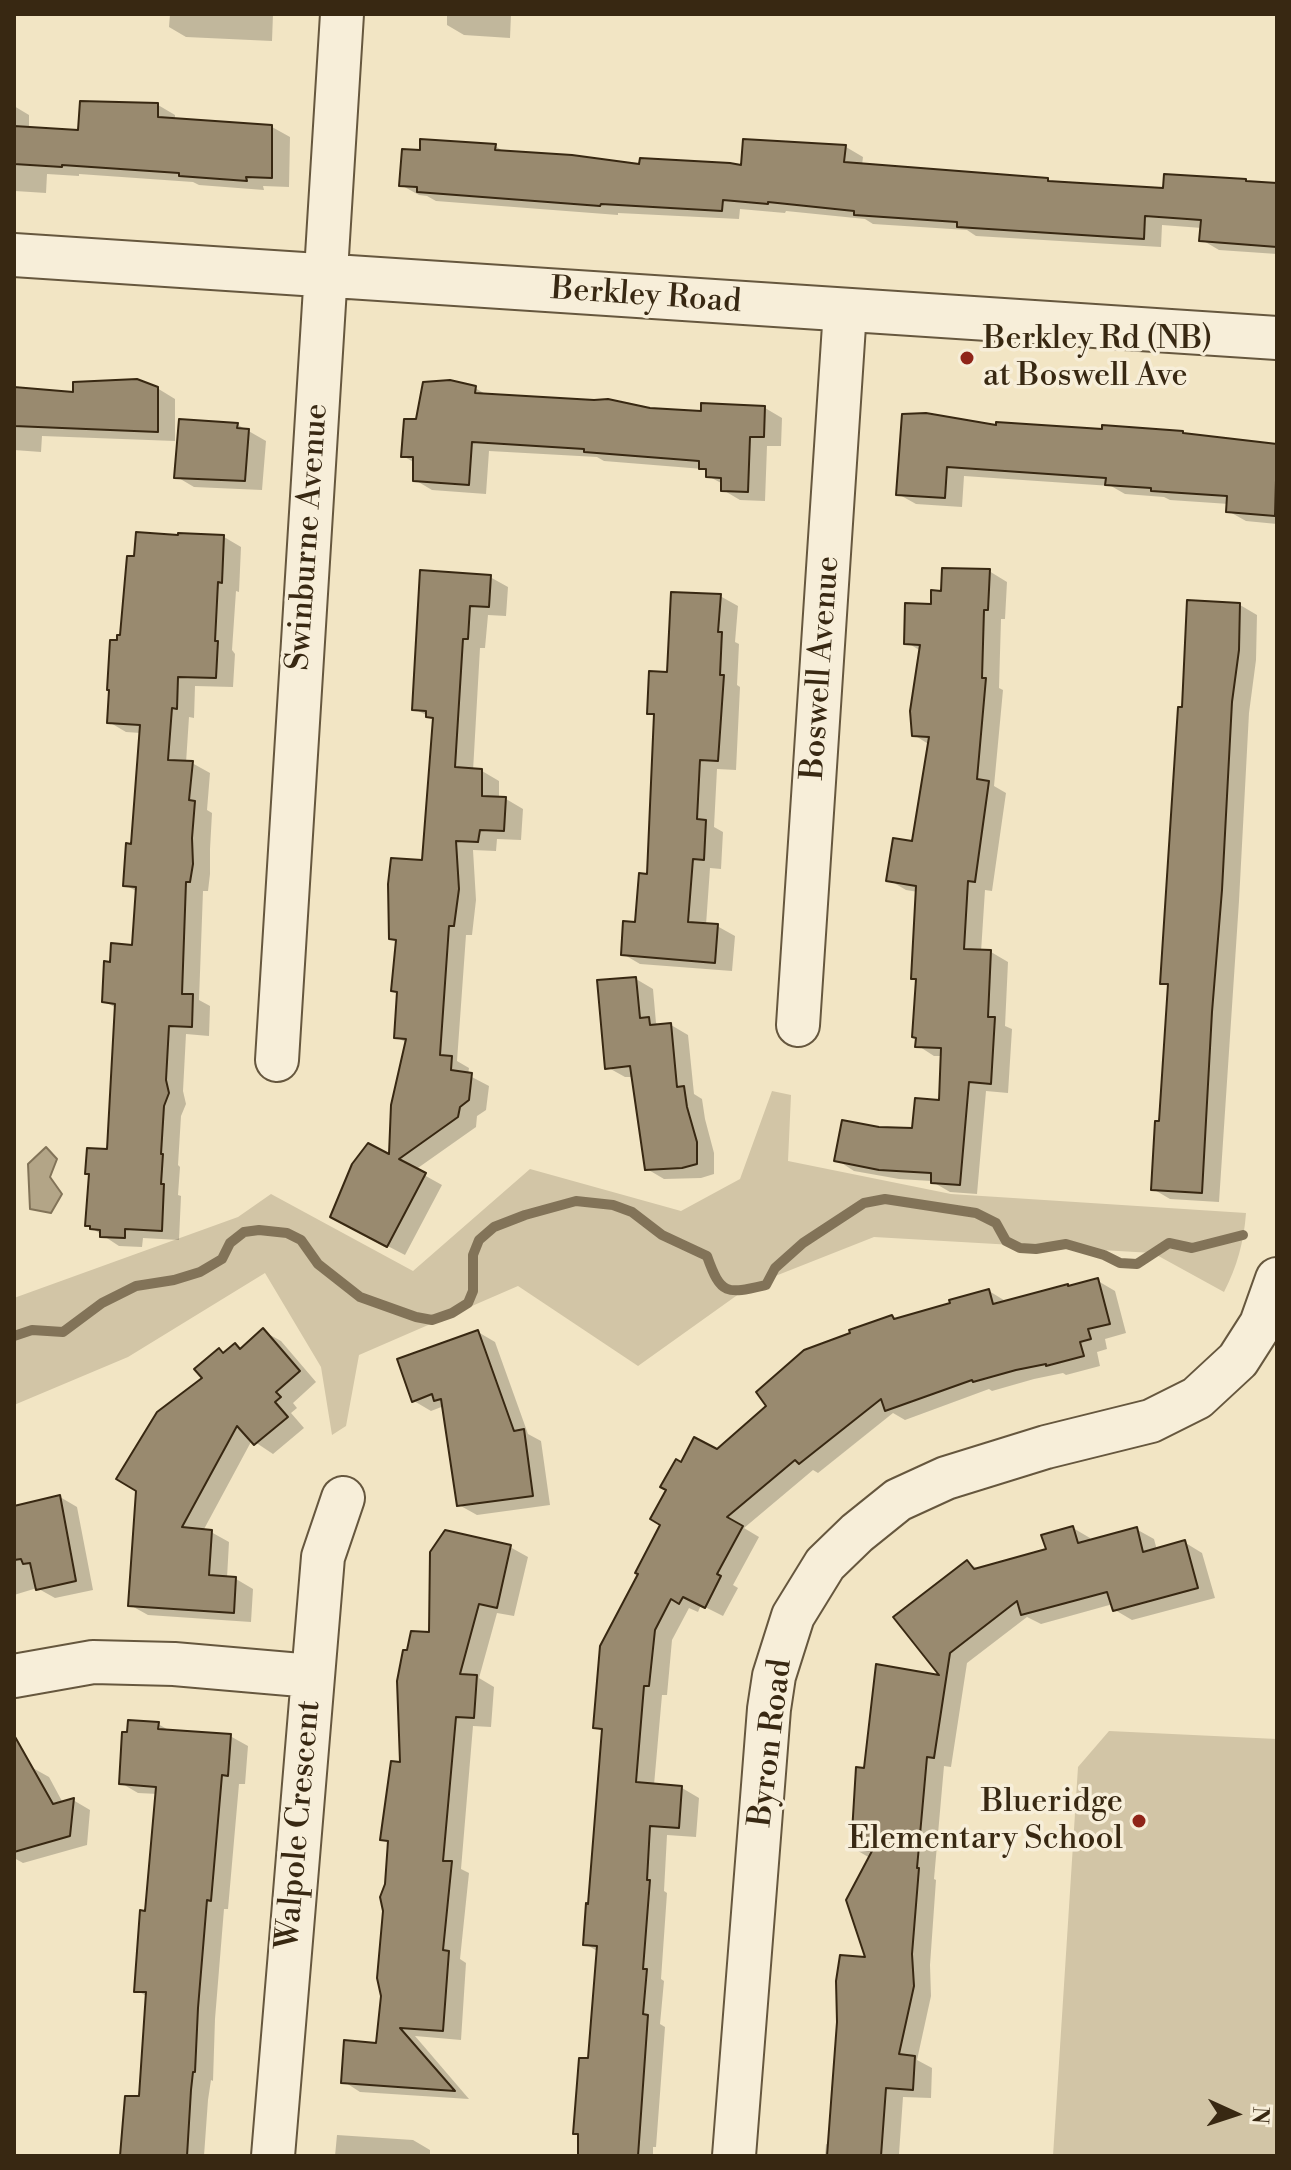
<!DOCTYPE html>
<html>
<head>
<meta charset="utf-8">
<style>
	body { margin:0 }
	#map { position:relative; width:1291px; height:2170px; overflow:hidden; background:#f2e5c4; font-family:"Libre Bodoni",serif }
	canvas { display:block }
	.frame { position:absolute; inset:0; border:16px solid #382812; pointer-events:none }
	.north { position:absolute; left:1195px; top:2074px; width:80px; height:80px; -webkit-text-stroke:6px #f7eed9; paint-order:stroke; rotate:93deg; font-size:22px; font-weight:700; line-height:32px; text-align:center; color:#382812 }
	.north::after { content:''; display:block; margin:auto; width:28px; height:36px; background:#382812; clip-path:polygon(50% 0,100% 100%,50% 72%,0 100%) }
</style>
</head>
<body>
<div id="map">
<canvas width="1291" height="2170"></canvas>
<div class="frame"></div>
<div class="north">N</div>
</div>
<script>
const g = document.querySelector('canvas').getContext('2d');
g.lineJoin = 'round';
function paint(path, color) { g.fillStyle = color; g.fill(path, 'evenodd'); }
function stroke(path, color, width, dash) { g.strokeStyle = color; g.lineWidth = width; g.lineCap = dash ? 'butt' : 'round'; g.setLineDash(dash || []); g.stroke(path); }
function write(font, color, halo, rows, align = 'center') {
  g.font = font + ' "Libre Bodoni",serif'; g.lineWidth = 7; g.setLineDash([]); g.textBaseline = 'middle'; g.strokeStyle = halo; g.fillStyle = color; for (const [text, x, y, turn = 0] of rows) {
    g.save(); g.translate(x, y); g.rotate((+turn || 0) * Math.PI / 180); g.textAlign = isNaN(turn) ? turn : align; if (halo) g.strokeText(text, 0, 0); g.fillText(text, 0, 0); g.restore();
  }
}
paint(new Path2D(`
	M772 1091 791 1095 788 1161 951 1194 1246 1213C1244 1241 1237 1267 1224 1292L1153 1253 874 1237 750 1286 638 1366 518 1286 359 1355 346 1426 332 1435 321 1367 265 1273 128 1357 14 1405V1298L238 1217 271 1194 413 1271 530 1169 681 1211 740 1179Z
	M1109 1731 1277 1739V2156H1053L1078 1767Z`), '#d2c5a6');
const water = new Path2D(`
	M46 1147 57 1159 50 1177 62 1194 51 1213 30 1209 28 1164Z`);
paint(water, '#b3a587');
stroke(water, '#827358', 2);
paint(new Path2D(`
	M170 14H273L272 41 186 37 169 27Z
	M447 14H511L510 38 464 35 447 25Z
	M158 105 175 115V120L272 127 290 137 289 187 263 186 264 190 199 185 193 182 79 174V176L47 174 46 193 15 191 14 193V106L29 115V129L80 132Z
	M495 146 506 153 641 166 742 168 846 147 863 157 862 165 1048 179 1054 183 1165 190 1277 185V254L1219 250 1202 240V228L1162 225 1161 247 976 236 967 230 873 224 865 219 786 211 785 213 740 209 739 219 618 213V215L436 201 427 196 419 195 401 185Z
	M157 388 175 399V441L42 436 41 452 14 450V389L74 395Z
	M475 388 489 396 650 410 702 413 765 408 782 418 781 446H767L765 501 740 500 723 490V484L708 476V472L703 469 604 461 597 457 489 451 486 494 432 490 415 480V463L403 456 418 422Z
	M238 425 266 441 262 490 194 487 177 477Z
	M997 427 1187 436 1277 446V524L1246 521 1228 511 1229 504 1170 500 1164 497 1125 494 1111 486 964 476 962 507 916 504 898 494Z
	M224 537 241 547 239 592 236 591 232 650 235 654 233 687 195 686 194 718 189 717 186 763H192L210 773 207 810 212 813 210 849V874L208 891H203L199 1000 210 1006 209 1036 186 1034 183 1091 186 1104 181 1116 178 1165 180 1167 178 1195 181 1196 179 1240 143 1238 142 1247 119 1246 87 1225 91 1175 87 1173 109 1151 116 1008 104 1001 112 964 134 947 138 892 125 885 132 846 141 733 126 732 109 722 118 642Z
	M989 571 1007 582 1005 619H1001L999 688 1003 690 994 786 1006 793 992 891 985 890 981 952H991L1008 962 1005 1026 1012 1029 1008 1093 986 1091 977 1194 950 1192 931 1181 899 1179 854 1171 837 1160 879 1129 914 1131 941 1102 943 1056H934L917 1045 918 980 913 978 918 892 906 890 889 880 914 844 930 745 914 735 921 651 906 642 943 593Z
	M421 572 490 577 508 587 506 616 488 615 485 648H480L473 771H482L499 781V799H506L523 809 521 840 497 839 496 851 473 850 476 900 472 935H466L457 1061 469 1068 468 1075 489 1086 486 1110 477 1116 476 1127 415 1170 442 1185 405 1255 351 1227 391 1157 407 1043 396 1037 399 993 393 990 398 942 391 938 424 862 435 719 414 709Z
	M720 596 738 606 735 642 739 644 737 685 740 687 736 770 717 769 714 827 723 832 721 869 710 868 706 925 717 926 735 936 732 971 640 964 623 954 637 924 649 876 656 716 649 713 669 674Z
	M1240 605 1257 615 1256 660 1249 713 1239 901 1219 1202 1170 1199 1153 1189 1161 1124 1170 987 1163 983 1184 709Z
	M636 979 653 989 656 1023 661 1026 671 1025 688 1035 694 1094 702 1099 705 1119 714 1153V1174L701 1178 664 1179 647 1169 634 1077H625L607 1067Z
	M1098 1281 1115 1291 1126 1333 1105 1339 1107 1349 1097 1352 1100 1366 1066 1375 1063 1373 1034 1379 992 1391 989 1389 905 1420 893 1413 818 1473 813 1470 744 1528 759 1537 733 1585 738 1588 723 1616 701 1605 698 1612 689 1608 672 1640 667 1695H662L654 1785 682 1788 699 1798 696 1837 667 1835 664 1891 667 1893 661 1979 664 1981 660 2024 665 2027 656 2147H653V2156H580V2136L575 2133 590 2060 599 1952 585 1944 590 1906 604 1732 595 1727 640 1573 663 1524 682 1464 717 1451 892 1317 897 1320 989 1291 1007 1302Z
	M263 1331 281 1341 316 1382 293 1403 297 1408 291 1413 304 1428 273 1454 252 1440 203 1531 211 1532 229 1542 227 1578 236 1579 253 1589 251 1622 148 1615 130 1605 205 1378 219 1351 225 1354 235 1346 242 1349Z
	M478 1332 495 1342 528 1434 541 1441 550 1505 477 1515 459 1505 444 1406 431 1411 414 1401Z
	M60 1497 77 1507 93 1590 55 1598 37 1588 14 1595V1508Z
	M1073 1528 1090 1538 1091 1542 1136 1529 1154 1539 1157 1550 1184 1542 1202 1553 1215 1598 1132 1620 1115 1610 1113 1604 1041 1624 1027 1617 967 1663 951 1767 944 1766 934 1879 936 1880 930 1965 931 1996 917 2060 932 2068 931 2098 903 2097 899 2154 902 2156H825L826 2144 830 2145 867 1960 870 1858 853 1848 866 1770 944 1677 967 1562 980 1570 1048 1551Z
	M510 1547 528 1557 514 1616 497 1613 479 1678 494 1687 491 1727 473 1726 461 1869 469 1873 460 1959 466 1963 461 2040 415 2036 469 2099 360 2092 343 2081 378 2045 390 1843 382 1839 402 1764 431 1635Z
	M158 1724 172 1732 230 1736 248 1746 245 1784H239L228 1909H224L215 2019 213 2081 211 2080 208 2100 204 2156H122L141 2098 148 1997 136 1990 147 1913 158 1794 138 1793 121 1783Z
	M31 1767 49 1777 63 1803 73 1800 90 1810 87 1845 23 1863 14 1858V1772Z
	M337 2135 413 2140 430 2150V2156H335Z`), '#0003');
stroke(new Path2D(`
	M14 1336 32 1330 63 1332 102 1303 136 1286 174 1280 200 1272 222 1259 230 1243 244 1232 259 1230 287 1233 301 1240 318 1264 360 1297 416 1317 432 1320 452 1313 468 1303 473 1291V1255L479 1240 494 1227 525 1215 576 1201 613 1205 632 1212 662 1235 707 1256C721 1296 727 1294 766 1285L775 1268 803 1243 864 1203 885 1199 976 1213 996 1223 1006 1241 1020 1248 1036 1249 1066 1244 1104 1255 1120 1263 1137 1264 1169 1243 1192 1248 1243 1235`), '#827358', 10);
const building = new Path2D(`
	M80 101 158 103V117L272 125V178L246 177 247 181 179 176V173L62 165V167L14 164V126L78 130Z
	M420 139 496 144 495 150 572 155 639 164 640 158 730 163 741 165 743 139 846 145 844 162 1048 178V181L1163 188 1164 174 1246 179V181L1277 183V247L1199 241 1201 220 1145 216 1144 239 957 227V222L854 215V211L768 202V204L723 200 722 211 601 204 600 206 417 192V187L399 186 402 149 420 150Z
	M137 379 158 387V432L14 426V387L73 392V382Z
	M450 380 476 386 475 393 594 400 608 399 650 408 701 411V403L765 406 764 437H750L748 492 721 491V478L706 477V469H699V461L584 452V449L472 442 469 485 413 481V457H401L404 419H416L423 382Z
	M926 413 996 425V422L1102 429V425L1183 431V433L1277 444 1275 516 1226 512 1227 496 1151 491V488L1105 485 1106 478 947 467 945 498 896 495 902 414Z
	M179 419 238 423 237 428 249 429 245 481 174 478Z
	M136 532 178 535V533L224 535 222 583 218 582 215 641H218L216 678 178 677 177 709 172 708 168 760 193 761 189 800 195 801 192 838 193 864 190 882H186L182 994H193L192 1027 169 1026 166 1080 169 1093 164 1106 161 1154H163L161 1184H164L162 1231 125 1229V1238L100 1237V1230L90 1229V1226H85L89 1174H85L87 1148 107 1149 115 1004 102 1002 104 961 110 962 111 943 132 945 136 887 123 886 126 843 131 844 140 725 107 723 109 690H107L110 640H117V635H120L127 556H134Z
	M942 568 990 569 988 610H984L982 678H986L977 779 989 781 975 882 968 881 964 949 991 950 988 1017H995L991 1084 969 1082 960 1185 931 1183V1173L879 1170 834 1161 842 1120 879 1127 912 1128 915 1098 939 1100 941 1048 915 1047 916 1038 912 1037 916 979H911L916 886 886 881 893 838 912 841 929 737 912 736 910 711 920 645 904 644 905 603 931 604V590L941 591Z
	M420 570 491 575 489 607 470 606 468 639H463L455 767 482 769V796L506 797 504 831 480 830 478 842 456 841 459 889 454 926H449L440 1055 452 1056 451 1070 472 1073 469 1100 460 1107 458 1117 399 1159 426 1173 387 1247 330 1217 352 1164 368 1143 389 1154 391 1105 406 1039 394 1038 397 992 391 991 396 940 389 939 388 884 391 858 422 860 433 718 426 717V711L412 710Z
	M671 592 721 594 718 632H722L720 675H724L718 761 700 760 697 819 706 820 704 860 693 859 688 922 718 924 715 963 621 955 623 921 635 922 639 873 647 874 654 714H647L649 671 667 672Z
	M1187 600 1240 603 1239 650 1232 702 1222 890 1212 1012 1202 1193 1151 1190 1155 1121H1159L1168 984H1160L1178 707H1182Z
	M636 977 640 1018 649 1017 650 1025 671 1023 677 1087 684 1086 687 1107 697 1142V1164L682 1168 645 1170 630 1066 605 1069 597 980Z
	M1098 1278 1110 1324 1088 1329 1091 1339 1080 1342 1084 1356 1046 1366V1364L1016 1370 973 1382 972 1380 885 1411 881 1399 799 1464 795 1460 727 1517 743 1526 717 1574 721 1576 705 1608 683 1597 679 1604 671 1599 655 1630 649 1686H644L636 1782 682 1786 679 1828 650 1826 647 1880H650L643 1969H647L643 2014 648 2015 638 2156H578V2134H573L579 2058H588L597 1946 583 1945 586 1903 588 1904 602 1729 593 1728 600 1646 638 1574 635 1573 660 1525 650 1519 666 1490 660 1487 676 1459 681 1462 694 1437 717 1449 766 1406 756 1392 804 1350 850 1333 849 1330 892 1315 894 1319 950 1303 949 1300 989 1289 993 1304 1068 1284V1286Z
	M263 1328 300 1371 276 1392 281 1397 275 1402 288 1417 254 1445 237 1426 182 1527 212 1530 209 1575 236 1577 234 1613 128 1606 136 1491 116 1479 157 1412 202 1378 194 1369 219 1348 223 1353 235 1343 240 1349Z
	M478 1330 514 1431 524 1429 533 1496 457 1506 441 1399 434 1401 432 1394 412 1402 397 1359Z
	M60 1495 76 1581 36 1590 30 1563 23 1564 21 1559 14 1560V1506Z
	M1073 1526 1078 1543 1137 1527 1143 1552 1185 1540 1198 1588 1113 1611 1107 1592 1021 1615 1017 1601 950 1653 934 1758 927 1757 917 1868H919L912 1954 914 1986 899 2054 915 2056 913 2090 886 2088 881 2156H827L837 2022 836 1981 840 1955 865 1957 846 1900 872 1851 851 1849 856 1767 864 1768 876 1664 939 1675 893 1617 967 1560 974 1569 1046 1549 1041 1535Z
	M445 1530 511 1545 497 1608 479 1604 460 1674 477 1675 474 1718 456 1717 443 1861H452L443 1950 449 1951 443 2031 400 2028 455 2091 341 2083 344 2040 376 2043 381 1996 377 1978 383 1911 380 1897 385 1884 388 1841 380 1840 391 1761 400 1762 397 1681 403 1650H407L411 1631 429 1632 430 1552Z
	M128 1720 159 1722 158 1729 231 1734 228 1776 222 1775 211 1901 207 1900 198 2008 195 2072H193L191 2090 187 2156H120L125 2096H139L146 1992H134L140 1910 145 1911 156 1787 119 1784 122 1732H127Z
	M14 1735 53 1804 74 1798 70 1836 14 1852Z`);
paint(building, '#998a6f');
stroke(building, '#382812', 2);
const minor = new Path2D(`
	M14 255 1277 338
	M798 1025 845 310
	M277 1060 342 14
	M14 1676 93 1662 174 1664 312 1676
	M273 2156 323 1557 343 1498
	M734 2156 769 1709 774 1676 793 1616 825 1564 857 1533 898 1500 946 1478 1046 1447 1151 1421 1197 1398 1238 1360 1261 1324 1277 1279`);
stroke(minor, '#66573e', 46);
stroke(minor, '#f7eed9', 42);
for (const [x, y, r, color] of [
	[967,358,8,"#8f2418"],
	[1139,1821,8,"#8f2418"]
]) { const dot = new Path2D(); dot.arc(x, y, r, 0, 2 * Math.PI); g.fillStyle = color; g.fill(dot); stroke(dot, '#f7eed9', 3); }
write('32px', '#382812', '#f7eed9', [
	["Berkley Road",646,297,4],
	["Swinburne Avenue",309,537,-86],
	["Boswell Avenue",822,668,-86],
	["Byron Road",772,1743,-83],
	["Walpole Crescent",300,1825,-85]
]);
write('32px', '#382812', '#f7eed9', [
	["Berkley Rd (NB)",983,340],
	["at Boswell Ave",983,377],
	["Blueridge",1123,1803,"right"],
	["Elementary School",1123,1840,"right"]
], 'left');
</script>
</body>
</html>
